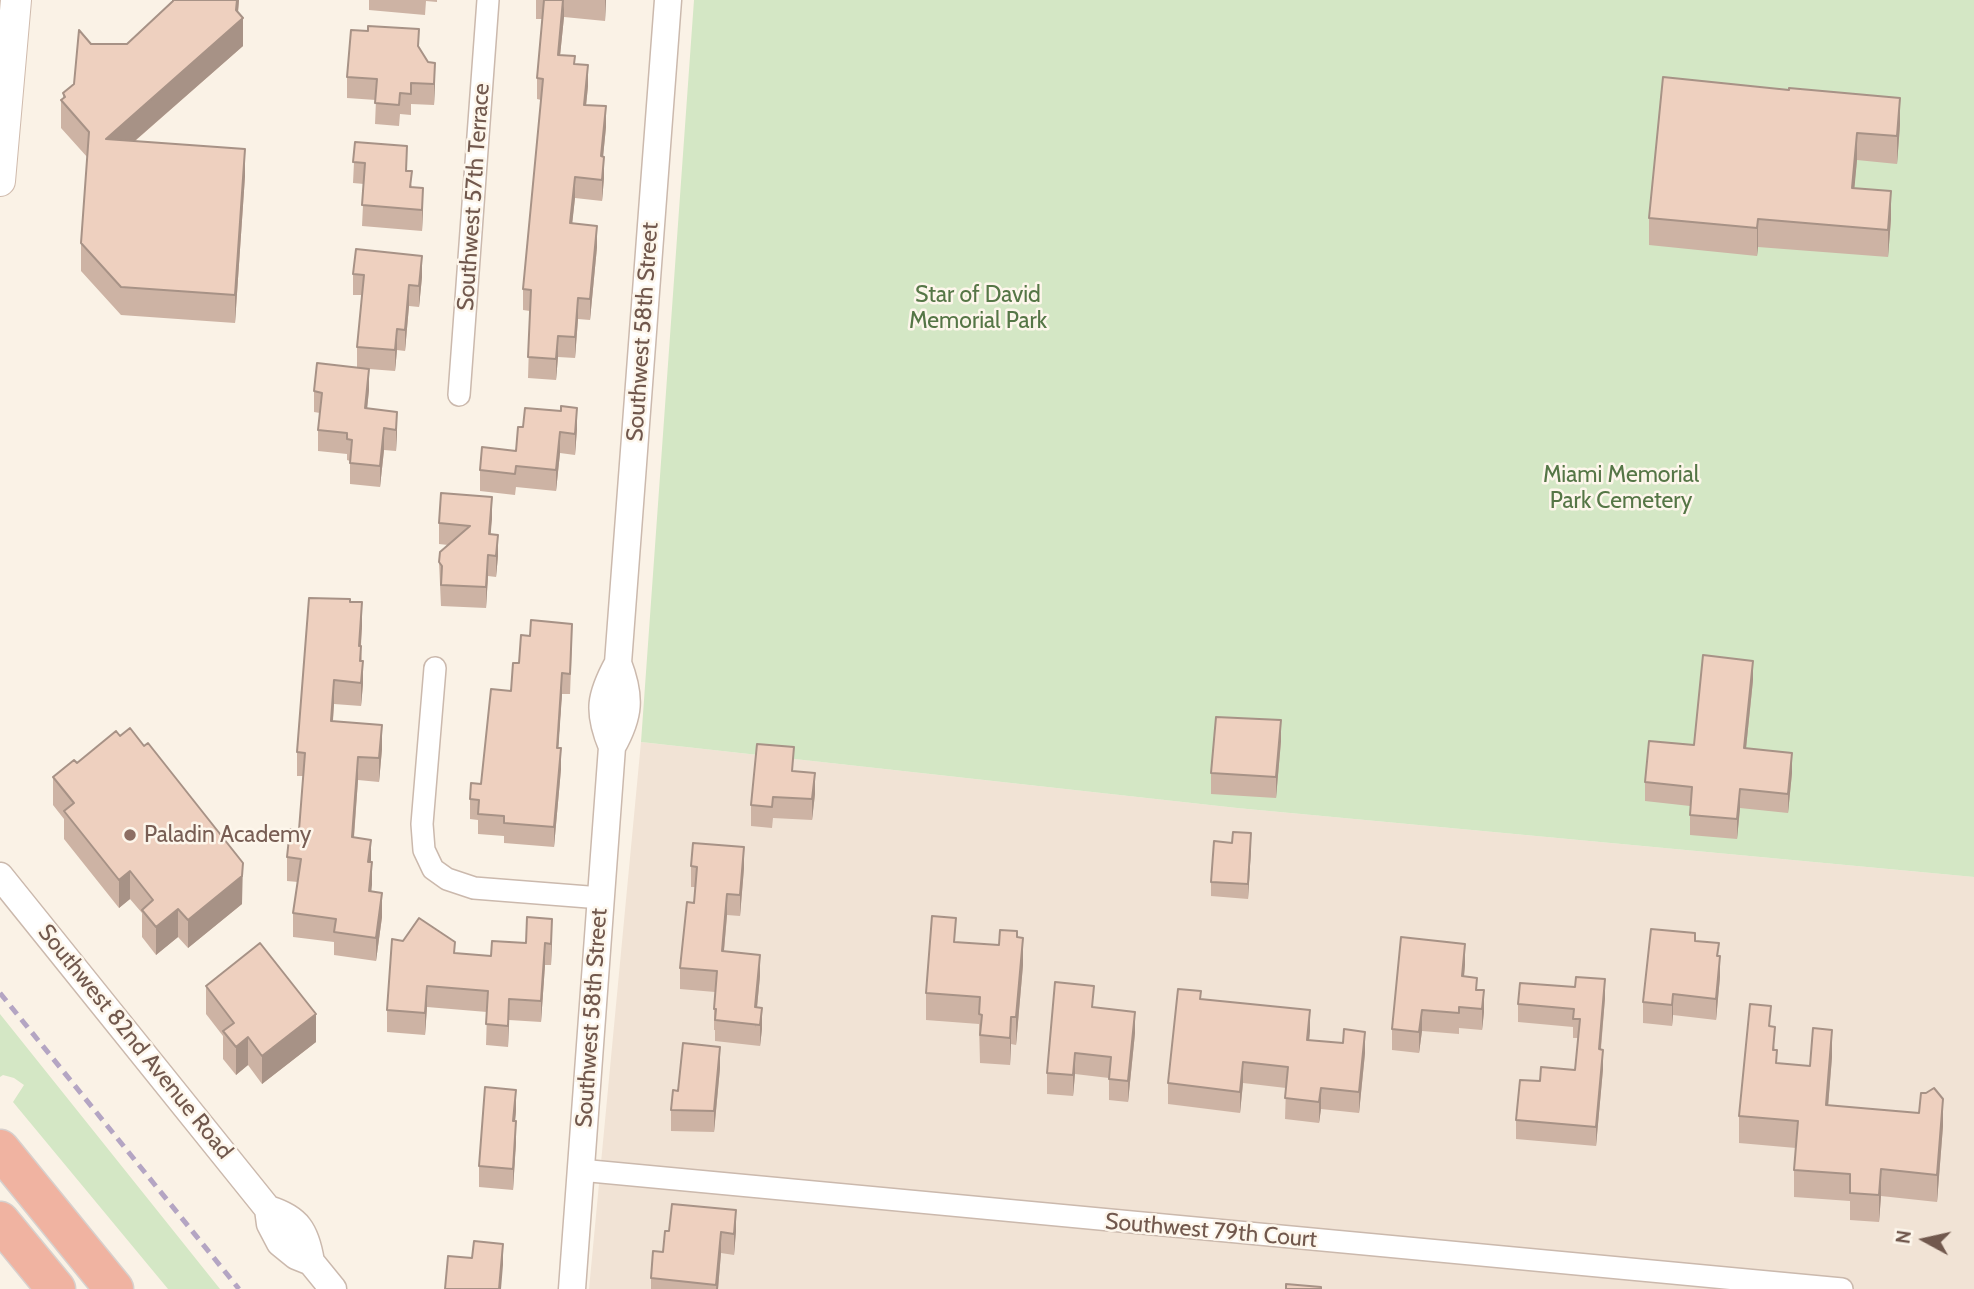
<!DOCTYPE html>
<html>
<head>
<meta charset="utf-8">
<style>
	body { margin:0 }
	#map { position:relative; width:1974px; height:1289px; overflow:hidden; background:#faf2e6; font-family:Cabin,sans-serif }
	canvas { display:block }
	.north { position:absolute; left:1890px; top:1205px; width:70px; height:70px; -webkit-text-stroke:5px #fdf6eb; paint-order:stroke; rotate:278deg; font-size:19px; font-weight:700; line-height:28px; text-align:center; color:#71584d }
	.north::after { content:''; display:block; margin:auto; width:24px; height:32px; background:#71584d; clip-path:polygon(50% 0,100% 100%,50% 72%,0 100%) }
</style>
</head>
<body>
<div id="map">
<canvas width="1974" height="1289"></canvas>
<div class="north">N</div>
</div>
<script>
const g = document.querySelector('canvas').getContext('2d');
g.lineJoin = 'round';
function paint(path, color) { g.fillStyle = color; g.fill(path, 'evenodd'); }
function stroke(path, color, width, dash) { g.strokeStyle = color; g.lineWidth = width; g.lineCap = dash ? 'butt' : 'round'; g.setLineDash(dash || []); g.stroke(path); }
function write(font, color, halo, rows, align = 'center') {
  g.font = font + ' Cabin,sans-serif'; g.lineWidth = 5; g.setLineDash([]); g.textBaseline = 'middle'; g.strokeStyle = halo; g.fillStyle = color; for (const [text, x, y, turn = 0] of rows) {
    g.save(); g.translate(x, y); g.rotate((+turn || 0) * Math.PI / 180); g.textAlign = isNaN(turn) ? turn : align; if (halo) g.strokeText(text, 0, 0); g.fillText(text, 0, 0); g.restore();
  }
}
paint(new Path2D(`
	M641 742 1237 808 1974 877V1289H589Z`), '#f1e3d5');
paint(new Path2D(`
	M694 0H1974V877L1237 808 641 742Z
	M0 1014 220 1289H168L13 1102 24 1085 14 1078 3 1075 0 1077Z`), '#d4e7c5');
const minor = new Path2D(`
	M459 395 488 0
	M435 668 422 824 424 850 433 869 447 879 474 888 601 898
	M580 1170 1842 1289`);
const tertiary = new Path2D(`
	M612 747C597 711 600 696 618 663
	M0 876 268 1209 270 1224 280 1243 296 1256 311 1262 333 1289
	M268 1209C298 1218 306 1231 311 1262
	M572 1289 612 747C630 715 631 697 618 663L668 0`);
const secondary = new Path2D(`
	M0 181 16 0`);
const motorway = new Path2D(`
	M0 1149 114 1289
	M0 1221 56 1289`);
stroke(minor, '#cbb9ad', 24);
stroke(tertiary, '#cbb9ad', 29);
stroke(secondary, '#d0bbad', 32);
stroke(motorway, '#d7d0cd', 41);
stroke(minor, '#fff', 21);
stroke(tertiary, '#fff', 26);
stroke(secondary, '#fff', 30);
stroke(motorway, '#f0b3a1', 38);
stroke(new Path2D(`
	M0 993 239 1289`), '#b4a5c3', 5, [10, 7]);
paint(new Path2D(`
	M173 0H239L238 12 243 46 135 141 245 176 235 323 121 315 81 271V243L88 158 61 128V100L63 99V93L74 84 91 44H127L173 1Z
	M369 0H437V2L426 1 425 15 369 10Z
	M536 0H606L605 21 564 17 560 55 575 64 588 86 586 105 606 127 603 157 604 178 602 201 575 198 572 223 597 247 590 320 578 319 575 358 558 357 556 380 528 378 530 311 523 310V289L541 100 537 99V78L542 19H536Z
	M419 48 435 84 434 105 411 104V115L400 114 399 126 375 124 376 100 347 98V77Z
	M1663 77 1900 125 1897 164 1857 160 1854 188 1891 219 1888 257 1758 247 1757 256 1649 245V218Z
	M355 142 407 171 412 187 423 209 422 231 362 226 364 184 353 183Z
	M353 274 422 277 419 307 409 306 405 351 397 350 395 371 369 369V390L367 408 397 412V433L396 451 384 450 380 487 350 484V461L347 460V454L318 451V430L320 413 314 412V391L357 367V347L362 295H353Z
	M518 427 577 429 575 455 560 453 556 491 516 487 515 495 480 491V470L516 451Z
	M492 518 490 534 498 556 496 577 488 576 486 608 441 606 439 562 448 545 439 544V523Z
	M350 602 362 626 361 646 363 684 361 706 334 704 333 721 382 749 379 782 358 780 354 838 371 862V892L382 917 376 961 334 955V942L293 937V913L298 882 287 881V857L299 830 303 776H297V752Z
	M572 644 570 694H562L558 748 561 769 554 847 504 843V836L478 834V820L470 819V799L481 784 519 663Z
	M1753 680 1746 748 1792 773 1788 813 1740 808 1737 839 1690 835V806L1645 801V782L1694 745Z
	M1281 741 1276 798 1211 794V773Z
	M794 771 815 794 812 820 773 818 772 828 751 826V805Z
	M53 777 242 904 188 948 178 937 156 955 142 937V913L130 899 119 908 64 839V819L53 805Z
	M1251 848 1248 899 1211 896V882Z
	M691 866 744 868 740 916 727 915 724 951 760 976 757 1007 762 1029 760 1046 715 1041V1030H714V1009L715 992 680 989V968L694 903 695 887H691Z
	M1017 937 1023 965 1016 1045 1011 1044 1010 1065 980 1063 979 1024 926 1020V993L956 942 999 945Z
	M552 940 551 965H545L541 1022 509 1020 508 1047 486 1045 487 1012 427 1007 425 1035 387 1032V1010L455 953 491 956 526 943Z
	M1695 941 1719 956 1720 977 1716 1020 1673 1015 1672 1026 1643 1023V1002Z
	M1465 965 1464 976 1477 990 1484 1012 1482 1030 1459 1028V1034L1422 1031 1419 1053 1392 1050V1029Z
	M206 986 316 1042 262 1084 248 1065 236 1075 223 1059V1036L206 1014Z
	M1605 998 1601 1049 1603 1069 1596 1146 1516 1139V1120L1540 1081 1575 1070 1578 1038H1573V1027L1518 1022V1004Z
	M1201 999 1310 1031 1309 1040 1365 1053 1359 1113 1321 1109 1319 1123 1285 1119 1286 1088 1243 1083 1240 1113 1168 1104V1083Z
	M1094 1008 1135 1033 1128 1102 1109 1100V1078L1075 1074 1073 1096 1047 1094V1073Z
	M1771 1026 1777 1063 1810 1066 1832 1057 1828 1105 1943 1126 1937 1202 1881 1196 1879 1222 1850 1220V1201L1794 1197V1170L1796 1148 1739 1143V1116Z
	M720 1068 714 1132 671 1131V1110L678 1091Z
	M516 1111 515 1121 516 1142 513 1190 479 1187V1166Z
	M665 1231H736L734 1255 721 1253 718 1289H651V1278L663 1252Z`), '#cdb3a4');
paint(new Path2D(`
	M237 0H239L237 23 243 18V46L106 166V139Z
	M564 0V17L558 76V55Z
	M605 0H606L605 21Z
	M435 63V84L434 105V84Z
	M588 65V86L584 126V105Z
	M1900 98V125L1897 164V136Z
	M606 106V127L601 177V156Z
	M1857 133V160L1852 215V188Z
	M245 149V176L235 323V295Z
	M604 157V178L602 201V180Z
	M575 177V198L570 244V223Z
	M423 188V209L422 231V210Z
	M1891 191V219L1888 257V230Z
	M1758 219V247L1757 256V228Z
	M597 226V247L590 320V299Z
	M422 256V277L419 307V286Z
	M409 285V306L405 351V330Z
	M578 298V319L575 358V337Z
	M397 329V350L395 371V350Z
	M558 336V357L556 380V359Z
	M369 369V390L365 429V408Z
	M577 408V429L575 455V434Z
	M397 412V433L396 451V430Z
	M384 428V450L380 487V466Z
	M560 432V453L556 491V470Z
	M492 497V518L489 555V534Z
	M498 535V556L496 577V556Z
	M488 555V576L486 608V587Z
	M362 602V626L359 670V646Z
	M363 661V684L361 706V683Z
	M1753 661V680L1744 768V748Z
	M562 673V694L557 769V748Z
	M334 680V704L331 745V721Z
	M1281 720V741L1276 798V777Z
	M382 725V749L379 782V758Z
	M561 748V769L554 847V827Z
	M1792 753V773L1788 813V794Z
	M358 757V780L352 861V837Z
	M815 773V794L812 820V799Z
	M1740 789V808L1737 839V819Z
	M1251 833V848L1248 899V884Z
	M371 840V864L368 862Z
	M744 847V868L740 916V895Z
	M372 862V885L369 915V891Z
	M243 863 242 904 188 948V920Z
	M130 871V899L119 908V880Z
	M382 893V917L376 961V938Z
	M727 894V915L722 972V951Z
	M178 909V937L156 955V927Z
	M552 919V940L551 965V944Z
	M1023 938V965L1016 1045V1017Z
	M545 943V965L541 1022V1001Z
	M1465 944V965L1462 997V976Z
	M760 955V976L755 1028V1007Z
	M1720 956V977L1716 1020V999Z
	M1605 979V998L1599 1068V1049Z
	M427 986V1007L425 1035V1013Z
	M1484 990V1012L1482 1030V1009Z
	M1673 994V1015L1672 1026V1005Z
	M509 999V1020L508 1047V1026Z
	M762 1008V1029L760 1046V1025Z
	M1310 1010V1031L1307 1061V1040Z
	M1422 1010V1031L1419 1053V1032Z
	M1135 1012V1033L1128 1102V1081Z
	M316 1014V1042L262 1084V1056Z
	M1011 1017V1044L1010 1065V1038Z
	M1832 1030V1057L1826 1132V1105Z
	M1365 1032V1053L1359 1113V1092Z
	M248 1037V1065L236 1075V1047Z
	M720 1047V1068L714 1132V1111Z
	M1603 1050V1069L1596 1146V1127Z
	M1075 1053V1074L1073 1096V1075Z
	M1243 1062V1083L1240 1113V1092Z
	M1321 1088V1109L1319 1123V1102Z
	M516 1090V1111L513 1142V1121Z
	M1943 1099V1126L1937 1202V1175Z
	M516 1121V1142L513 1190V1169Z
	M1881 1169V1196L1879 1222V1195Z
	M736 1210V1231L734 1255V1234Z
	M721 1232V1253L718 1289H716Z
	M503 1244V1265L501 1289H499Z`), '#a79286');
const building = new Path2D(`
	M173 0H237L236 10 243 18 106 139 245 149 235 295 121 287 81 243 89 132 61 100 65 97 63 93 74 84 79 30 91 44H127L173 1Z
	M544 0H563L558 55 575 56 574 64 588 65 584 105 606 106 601 156 604 157 602 180 575 177 570 223 597 226 590 299 578 298 575 337 558 336 556 359 528 357 531 290 523 289 543 79 537 78Z
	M368 26 419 29 418 46 428 62 435 63 434 84 411 83V94L400 93 399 105 375 103 377 79 347 77 351 30 368 31Z
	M1663 77 1789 90V88L1900 98 1897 136 1857 133 1852 188 1891 191 1888 230 1758 219 1757 228 1649 218Z
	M355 142 407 146 406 171H412L410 187 423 188 422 210 362 205 365 163 353 162Z
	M356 249 422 256 419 286 409 285 405 330 397 329 395 350 357 347 364 275 353 274Z
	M317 363 369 369 365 408 397 412 396 430 384 428 380 466 350 463 352 440 347 439V433L318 430 322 393 314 391Z
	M561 406 577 408 575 434 560 432 556 470 516 466 515 474 480 470 482 447 516 451 518 427H523L525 408 561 411Z
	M441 493 492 497 489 534 498 535 496 556 488 555 486 587 441 585 442 566 439 562 440 552 470 526 439 523Z
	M309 598 350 599V602H362L359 646H361L360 661H363L361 683 334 680 331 721 382 725 379 758 358 757 352 837 371 840 368 862H372L369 891 382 893 376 938 334 932 336 919 293 913 301 859 287 857 290 829 299 830 305 753 297 752Z
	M531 620 572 624 570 674 562 673 557 748H561L554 827 504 823V816L478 814 479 800 470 799 471 783 481 784 491 689 511 691 513 663H519L521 635 530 636Z
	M1703 655 1753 661 1744 748 1792 753 1788 794 1740 789 1737 819 1690 815 1692 787 1645 782 1649 741 1694 745Z
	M1216 717 1281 720 1276 777 1211 773Z
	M130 728 144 746 148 743 243 863 242 876 188 920 178 909 156 927 142 910 153 900 130 871 119 880 64 811 74 803 53 777 74 760 77 763 116 731 120 736Z
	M757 744 794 747 792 771 815 773 812 799 773 797 772 807 751 805Z
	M1233 832 1251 833 1248 884 1211 882 1214 841 1232 843Z
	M693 843 744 847 740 895 727 894 722 951 760 955 755 1007 762 1008 760 1025 715 1020 716 1009H714L717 971 680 968 687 902 694 903 697 867 691 866Z
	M932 916 956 918 954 942 999 945 1000 930 1017 931V937L1023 938 1016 1017H1011L1010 1038 980 1035 982 1015 979 1014 980 997 926 993Z
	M527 917 552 919 551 944 545 943 541 1001 509 999 508 1026 486 1024 488 991 427 986 425 1013 387 1010 392 939 403 941 419 918 455 942 454 953 491 956 492 941 526 943Z
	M1651 929 1695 933V941L1719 943 1717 956H1720L1716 999 1673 994 1672 1005 1643 1002Z
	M1401 937 1465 944 1462 976 1477 978 1476 990H1484L1482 1009 1459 1007V1013L1422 1010 1419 1032 1392 1029Z
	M260 943 316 1014 262 1056 248 1037 236 1047 223 1031 234 1023 206 986Z
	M1576 977 1605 979 1599 1049 1603 1050 1596 1127 1516 1120 1520 1080 1540 1081 1541 1067 1575 1070 1580 1019H1573L1574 1009 1518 1004 1520 983 1575 987Z
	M1055 982 1094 986 1092 1007 1135 1012 1128 1081 1109 1079 1111 1057 1075 1053 1073 1075 1047 1073Z
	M1178 989 1201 991 1200 999 1310 1010 1307 1040 1343 1043 1344 1029 1365 1032 1359 1092 1321 1088 1319 1102 1285 1098 1288 1067 1243 1062 1240 1092 1168 1083Z
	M1750 1004 1771 1006 1769 1026 1775 1027 1773 1050H1777L1776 1063 1810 1066 1813 1028 1832 1030 1826 1105 1919 1113 1921 1093H1926L1934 1088 1943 1099 1937 1175 1881 1169 1879 1195 1850 1193V1174L1794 1170 1798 1121 1739 1116Z
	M683 1043 720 1047 714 1111 671 1110 673 1090 678 1091Z
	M485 1087 516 1090 513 1121H516L513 1169 479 1166Z
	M672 1204 736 1210 734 1234 721 1232 716 1285 651 1278 653 1251 663 1252 665 1231H669Z
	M474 1241 503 1244 499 1289H445L448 1256 472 1258Z
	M1286 1284 1321 1287V1289H1286Z`);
paint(building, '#eed0bf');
stroke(building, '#a79286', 2);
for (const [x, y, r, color] of [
	[130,835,7,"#8d6e63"]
]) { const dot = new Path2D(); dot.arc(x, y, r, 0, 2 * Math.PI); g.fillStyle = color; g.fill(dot); stroke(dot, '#fdf6eb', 2.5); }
write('23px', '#71584d', '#fdf6eb', [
	["Southwest 57th Terrace",474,197,-86],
	["Southwest 58th Street",643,332,-86],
	["Southwest 58th Street",592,1018,-86],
	["Southwest 82nd Avenue Road",135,1042,51],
	["Southwest 79th Court",1211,1231,5]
]);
write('23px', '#557646', '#fdf6eb', [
	["Star of David",978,295],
	["Memorial Park",978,321],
	["Miami Memorial",1621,475],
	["Park Cemetery",1621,501]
]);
write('23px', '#785e54', '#fdf6eb', [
	["Paladin Academy",144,835]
], 'left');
</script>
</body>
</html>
